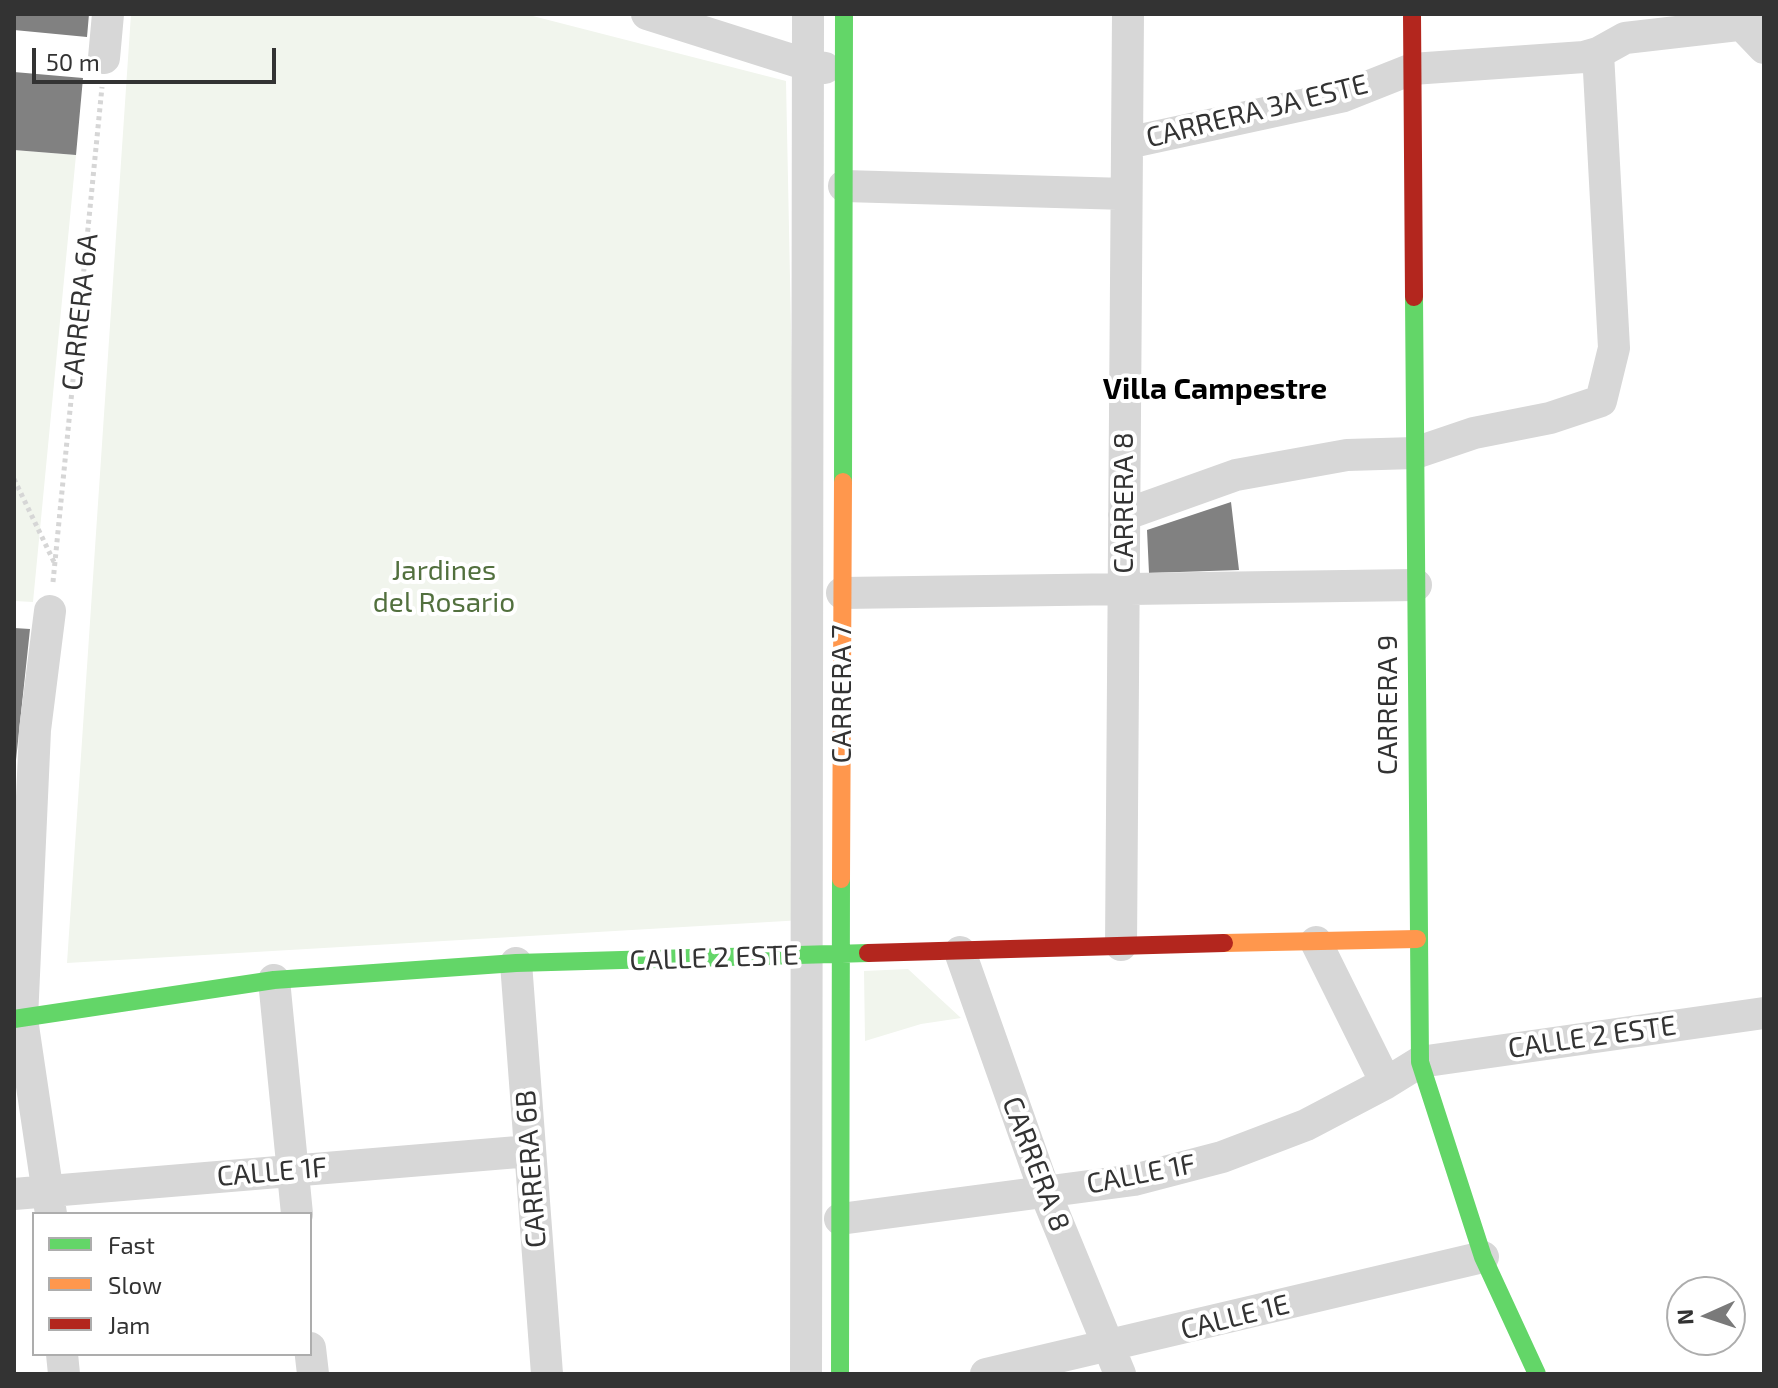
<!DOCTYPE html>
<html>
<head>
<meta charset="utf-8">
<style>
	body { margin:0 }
	#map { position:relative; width:1778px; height:1388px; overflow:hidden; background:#fff; font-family:"Exo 2",sans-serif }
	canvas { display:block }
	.frame { position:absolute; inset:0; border:16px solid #333; pointer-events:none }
	.legend { position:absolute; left:32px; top:1212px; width:280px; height:144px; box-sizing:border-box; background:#fff; border:2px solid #adadad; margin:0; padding:10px 14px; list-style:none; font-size:24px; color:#333 }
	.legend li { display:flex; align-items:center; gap:16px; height:40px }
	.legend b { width:40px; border:2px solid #adadad }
	.north { position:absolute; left:1666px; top:1276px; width:80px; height:80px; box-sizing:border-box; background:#fff; border:2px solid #adadad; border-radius:50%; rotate:267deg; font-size:22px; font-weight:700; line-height:32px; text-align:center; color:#333 }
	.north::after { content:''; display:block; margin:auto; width:28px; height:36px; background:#7a7a7a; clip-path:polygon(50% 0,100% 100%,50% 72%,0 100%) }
	.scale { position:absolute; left:32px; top:48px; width:244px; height:36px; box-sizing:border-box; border:4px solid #333; border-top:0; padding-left:10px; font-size:24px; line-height:28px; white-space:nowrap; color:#333; -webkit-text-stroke:6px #fff; paint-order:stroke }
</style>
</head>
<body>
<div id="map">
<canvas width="1778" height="1388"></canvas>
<div class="frame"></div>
<ul class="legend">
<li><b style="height:10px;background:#63d668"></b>Fast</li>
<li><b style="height:10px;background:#ff974d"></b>Slow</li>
<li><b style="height:10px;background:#b3261e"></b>Jam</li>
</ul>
<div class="north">N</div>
<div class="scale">50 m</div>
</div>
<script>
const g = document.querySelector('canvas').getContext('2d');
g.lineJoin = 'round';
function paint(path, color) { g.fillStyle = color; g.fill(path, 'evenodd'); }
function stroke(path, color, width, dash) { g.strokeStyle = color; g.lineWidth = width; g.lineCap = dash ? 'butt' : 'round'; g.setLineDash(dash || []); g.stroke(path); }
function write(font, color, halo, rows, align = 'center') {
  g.font = font + ' "Exo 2",sans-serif'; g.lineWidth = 8; g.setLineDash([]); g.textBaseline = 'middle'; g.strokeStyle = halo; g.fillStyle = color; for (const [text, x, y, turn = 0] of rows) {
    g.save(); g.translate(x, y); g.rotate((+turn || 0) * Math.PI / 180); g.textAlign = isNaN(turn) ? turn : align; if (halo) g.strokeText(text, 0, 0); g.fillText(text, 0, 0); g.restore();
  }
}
paint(new Path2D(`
	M131 14H525L786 81 803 920 67 963Z
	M14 150 76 155 33 602 14 601Z
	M908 969 961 1018 921 1024 865 1041 864 971Z`), '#f1f5ed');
paint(new Path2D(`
	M14 14H89L87 37 14 30Z
	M14 72 83 78 76 155 14 150Z
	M1231 502 1239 570 1149 573 1147 530Z
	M14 628 30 629 16 760H14Z`), '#818181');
stroke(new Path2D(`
	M14 479 54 562
	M53 582 102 87`), '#d6d6d6', 5, [4, 4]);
stroke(new Path2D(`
	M647 14 808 65 825 68
	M1742 25 1764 48
	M104 58 108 14
	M1127 143 1344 96 1412 69 1584 57 1598 53 1625 38 1764 22
	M844 186 1126 194
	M1124 515 1236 475 1347 455 1415 453 1474 433 1550 418 1601 401 1614 348 1598 53
	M842 593 1416 585
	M50 611 35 730 22 1019 51 1214
	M1316 942 1386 1083
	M1121 945 1128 14
	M960 952 1045 1192 1120 1374
	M516 963 547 1374
	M274 980 297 1214
	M14 1194 530 1151
	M840 1219 1134 1180 1222 1157 1306 1125 1386 1083 1420 1062 1764 1013
	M310 1348 313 1374
	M62 1354 64 1374
	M806 1374 808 14
	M986 1374 1483 1257`), '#d7d7d7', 32);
stroke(new Path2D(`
	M1414 297 1420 1062 1483 1257 1537 1374
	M843 482 844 14
	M14 1019 274 980 516 963 868 953
	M840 1374 841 879`), '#63d668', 18);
stroke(new Path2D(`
	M841 879 843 482
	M1224 943 1417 939`), '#ff974d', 18);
stroke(new Path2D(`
	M1412 14 1414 297
	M868 953 1224 943`), '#b3261e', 18);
write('28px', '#333', '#fff', [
	["CARRERA 3A ESTE",1257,111,-14],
	["CARRERA 6A",80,312,-84],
	["CARRERA 8",1124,503,-90],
	["CARRERA 7",842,694,-90],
	["CARRERA 9",1388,705,-90],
	["CALLE 2 ESTE",714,958,-2],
	["CALLE 2 ESTE",1592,1037,-8],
	["CARRERA 8",1036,1164,69],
	["CARRERA 6B",531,1169,-94],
	["CALLE 1F",272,1172,-5],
	["CALLE 1F",1141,1174,-11],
	["CALLE 1E",1235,1317,-14]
]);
write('28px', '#52703e', '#fff', [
	["Jardines",444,571],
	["del Rosario",444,603]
]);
write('bold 30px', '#000', '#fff', [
	["Villa Campestre",1215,389]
]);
</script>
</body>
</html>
